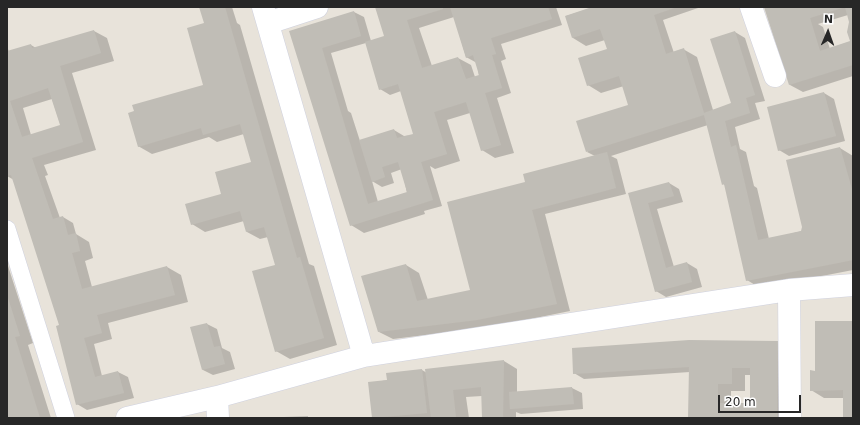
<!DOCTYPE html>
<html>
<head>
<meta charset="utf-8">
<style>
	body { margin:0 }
	#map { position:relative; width:860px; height:425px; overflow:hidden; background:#e8e3da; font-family:"DejaVu Sans",sans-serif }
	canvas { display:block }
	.frame { position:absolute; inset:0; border:8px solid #272727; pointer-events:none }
	.north { position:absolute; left:808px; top:12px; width:40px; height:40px; -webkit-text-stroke:3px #fff; paint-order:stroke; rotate:2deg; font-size:11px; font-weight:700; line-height:16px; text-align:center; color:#272727 }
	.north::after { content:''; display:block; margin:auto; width:14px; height:18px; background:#272727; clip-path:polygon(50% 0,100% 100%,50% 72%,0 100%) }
	.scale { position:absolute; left:718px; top:395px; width:83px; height:18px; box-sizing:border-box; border:2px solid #272727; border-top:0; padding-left:5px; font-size:12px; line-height:14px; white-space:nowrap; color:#272727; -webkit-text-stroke:3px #fff; paint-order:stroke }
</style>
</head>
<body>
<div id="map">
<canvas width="860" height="425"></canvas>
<div class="frame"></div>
<div class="north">N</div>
<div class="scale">20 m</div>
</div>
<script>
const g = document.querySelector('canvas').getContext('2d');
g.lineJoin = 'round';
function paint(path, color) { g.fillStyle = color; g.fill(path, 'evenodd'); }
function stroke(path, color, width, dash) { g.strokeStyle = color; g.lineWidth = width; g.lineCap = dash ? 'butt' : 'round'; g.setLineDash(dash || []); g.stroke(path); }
paint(new Path2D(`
	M200 7H232L237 23 240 25 309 264 314 266 337 345 290 359 276 351V265L268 237 260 239 247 232 244 221 205 232 192 224 252 162 244 134 217 142 209 137 152 154 138 146 204 85 205 24Z
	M376 7H556L562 25 501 44 506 59 501 61 511 93 497 98 514 153 495 158 482 150 470 113 447 120 460 161 435 169 430 166 442 206 424 211 425 214 364 233 351 225 290 32 354 12 364 17 371 41 385 37ZM454 17 466 57 477 63 479 76 475 77 471 65 458 58 432 66 419 28ZM366 43 380 89 390 95 401 91 414 135 404 136 394 130 360 141 351 113 348 111 331 53ZM402 169 407 193 378 202 372 181 382 187 394 183 391 173Z
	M596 7H701L663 20 674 53 683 49 697 57 713 110 732 104 735 32 745 38 765 101 755 103 760 119 735 127 740 149 746 152 754 186 757 188 769 239 802 231 840 148 853 156V270L760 288 747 280 726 186 723 184 708 125 611 156 617 159 626 194 545 214 570 311 491 327 393 339 379 332 406 265 419 273 428 300 471 291 526 183 595 156 587 152 630 106 624 86 601 93 588 85 608 50 605 40 586 46 573 38 566 16Z
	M765 7H853V76L803 92 790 85ZM848 15 850 22 851 42 830 49 823 27 818 24Z
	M94 31 107 38 114 61 72 73 96 150 44 165 48 175 45 176 60 218 63 217 73 223 76 234 89 242 93 258 85 261 92 287 167 267 181 275 188 302 108 323 112 339 94 344 102 376 118 372 128 377 134 398 87 410 77 404 60 326 14 180 7 176V46L9 52 31 45 36 48ZM52 99 61 126 31 135 23 108Z
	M824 93 834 99 845 141 789 156 779 150Z
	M669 183 679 189 683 202 657 209 674 267 687 263 697 269 702 287 666 297 656 291 629 194Z
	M7 263 33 343 28 345 51 418H7Z
	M853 322V418H844V398H824L811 390 816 372Z
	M207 324 217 329 222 348 230 352 235 369 213 375 203 370 191 328Z
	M777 342 791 350 790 418H689L690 372 584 379 574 373ZM745 375H751V404H731V391H745Z
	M504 361 517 369V392L572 388 582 393 583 409 521 414 516 412V418H483L482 396 466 397 469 418H373L369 383 388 380 387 374 422 370 427 373Z`), '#0003');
paint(new Path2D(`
	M199 7H225L297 258 300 257 324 338 275 352 252 271 275 265 264 227 246 232 240 211 191 225 185 204 221 194 215 172 251 162 240 124 203 135 201 128 138 147 128 113 134 111 132 105 203 85 187 28 204 23Z
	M375 7H443V9L407 20 422 68 458 57 466 79 479 75 473 55 466 58 450 7H548L552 19 491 38 496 54 492 55 502 88 485 93 501 145 481 151 466 102 434 112 447 154 421 162 433 200 350 226 289 31 354 11 361 36 322 48 368 204 407 192 398 162 382 167 385 177 372 182 359 140 394 129 397 138 413 134 398 84 379 90 365 42 384 36Z
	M592 7H677L654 15 666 54 684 48 704 113 731 103 710 39 735 31 755 95 746 98 750 113 725 121 731 147 736 145 758 240 801 231 802 227 786 160 840 147 853 193V260L746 281 724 184 722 185 704 115 586 152 576 121 628 105 619 76 587 86 578 58 607 49 600 29 572 38 565 16Z
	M764 7H853V65L789 85ZM845 7 849 22 847 32 850 41 820 51 810 18Z
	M94 30 101 53 60 66 83 142 32 158 53 219 63 216 68 235 76 233 80 251 72 253 82 289 167 266 175 295 97 315 102 333 84 338 95 377 118 371 124 393 76 405 56 326 59 325 11 175 7 176V51L31 44 32 48ZM48 88 60 125 22 137 10 101Z
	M824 92 836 136 778 151 767 107Z
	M607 152 616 188 532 210 557 304 477 320 378 332 361 276 406 264 417 301 470 290 447 202 525 182 523 174Z
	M669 182 674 196 648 203 666 268 687 262 692 282 655 292 628 193Z
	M7 295 20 336 15 337 40 418H7Z
	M815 321H853V418H843V390L810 391V370L815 371Z
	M207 323 214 347 220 346 225 364 202 370 190 327Z
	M689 340 778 341 777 418H688L689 367 573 374 572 348ZM732 368H750V403H718V384H732Z
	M504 360 503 418H482L481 387 453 390 456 418H431L425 369Z
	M422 369 427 413 372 418 368 382 387 380 386 373Z
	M572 387 574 404 510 409 509 392Z
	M308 416V418H284V417Z`), '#c0bdb6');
const service = new Path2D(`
	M7 229 66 418`);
const minor = new Path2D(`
	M263 7 364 356
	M751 7 775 76
	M268 23 317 7
	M789 290 790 418
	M217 397 218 418
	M127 418 217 397 364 356 789 290 853 285`);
stroke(service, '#cfd1de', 18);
stroke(minor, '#cfd1de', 23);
stroke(service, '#fff', 17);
stroke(minor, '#fff', 22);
</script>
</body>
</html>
